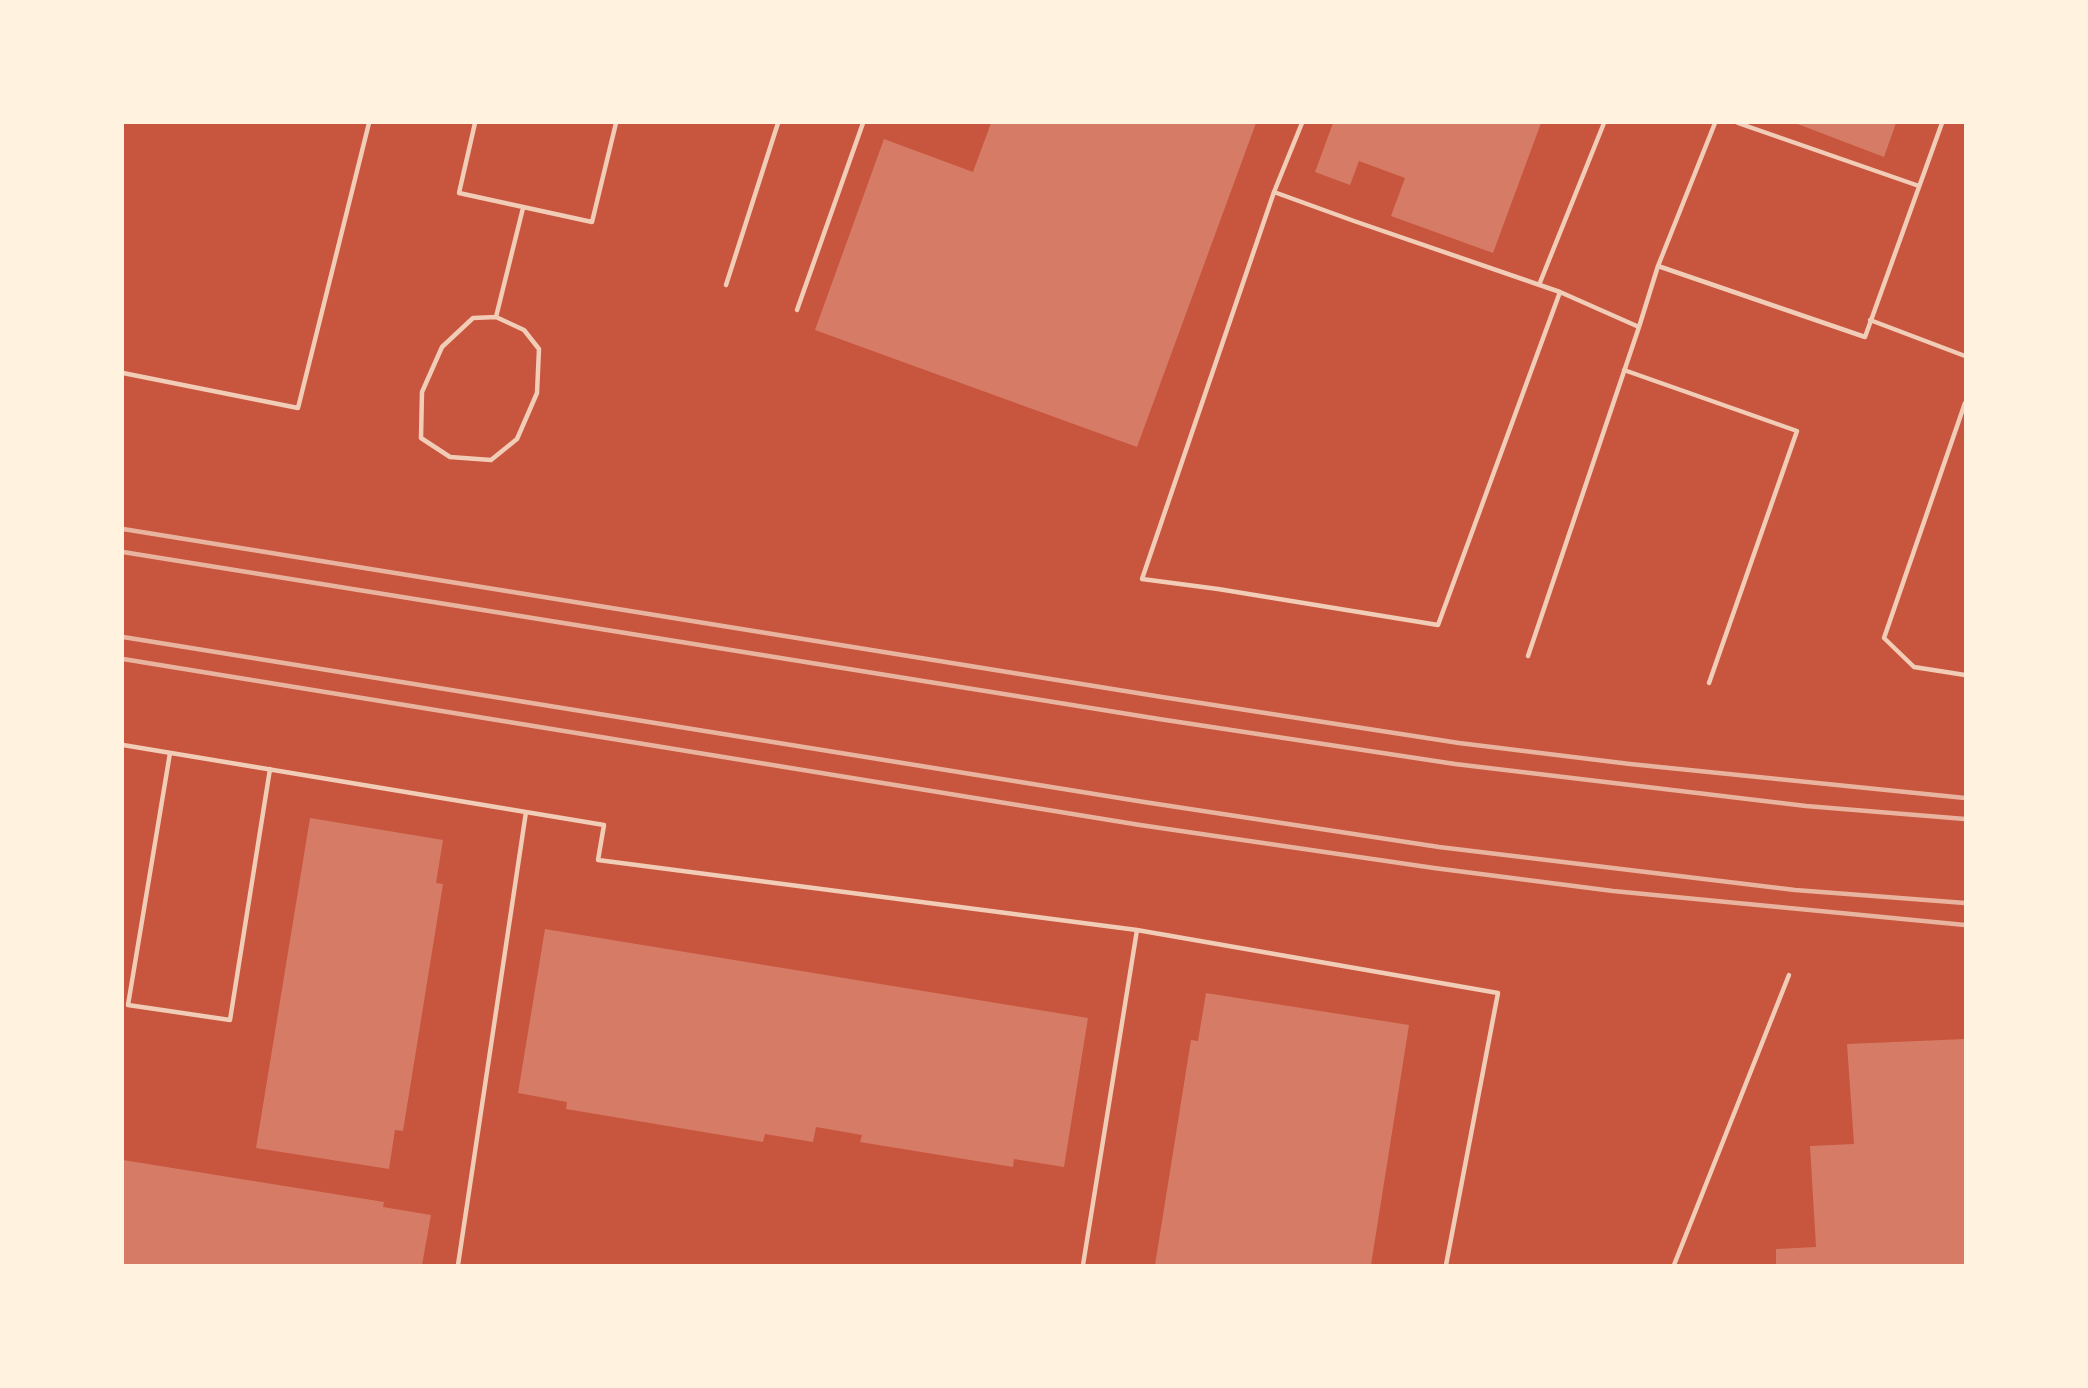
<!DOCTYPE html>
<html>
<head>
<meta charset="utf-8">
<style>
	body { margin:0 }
	#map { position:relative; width:2088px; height:1388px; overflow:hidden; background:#c8553d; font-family:"Source Serif 4",serif }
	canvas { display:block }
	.frame { position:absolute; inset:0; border:124px solid #fff3e0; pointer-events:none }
</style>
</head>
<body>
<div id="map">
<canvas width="2088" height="1388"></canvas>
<div class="frame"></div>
</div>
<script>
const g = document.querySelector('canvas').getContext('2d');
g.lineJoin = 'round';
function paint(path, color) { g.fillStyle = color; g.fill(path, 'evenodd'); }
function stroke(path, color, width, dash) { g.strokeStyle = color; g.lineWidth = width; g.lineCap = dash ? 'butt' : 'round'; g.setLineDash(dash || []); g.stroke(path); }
paint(new Path2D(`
	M991 123H1256L1137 447 815 330 884 139 973 172Z
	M1333 123H1541L1493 253 1391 216 1405 178 1359 161 1350 185 1315 172Z
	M1795 123H1896L1884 157Z
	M310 818 443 840 436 883 443 884 403 1131 395 1130 389 1169 256 1148Z
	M545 929 1088 1018 1064 1167 1014 1159 1013 1167 860 1142 862 1135 816 1127 813 1142 765 1134 763 1142 566 1109 567 1102 518 1093Z
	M1206 993 1409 1025 1371 1265H1155L1191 1040 1198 1041Z
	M1965 1039V1265H1776V1249L1816 1247 1810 1146 1854 1144 1847 1044Z
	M123 1160 384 1202 383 1207 431 1215 422 1265H123Z`), '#d67c66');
stroke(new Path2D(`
	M475 123 459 193 592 222 616 123
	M1302 123 1274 192 1142 579 1218 589 1438 625 1560 292
	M1738 123 1919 186
	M1274 192 1354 221 1560 292 1639 327 1658 266 1715 123
	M1658 266 1865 337 1942 123
	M726 285 778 123
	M1539 285 1604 123
	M797 310 863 123
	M496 317 524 330 539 349 537 393 517 439 491 460 450 457 421 438 422 392 442 347 473 318 496 317 523 208
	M1870 320 1965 356
	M1624 370 1797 431 1709 683
	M123 373 298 408 369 123
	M1965 403 1884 638 1914 667 1965 675
	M1528 656 1639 327
	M123 745 604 825 598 860 1137 930 1498 993 1446 1265
	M170 753 128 1005 230 1020 270 769
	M458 1265 526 812
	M1083 1265 1137 930
	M1674 1265 1789 975`), '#f1ccb7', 4.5);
stroke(new Path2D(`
	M123 529 1162 697 1459 743 1630 764 1965 798
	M123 552 1159 719 1455 764 1806 806 1965 819
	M123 637 1144 802 1439 847 1795 890 1965 903
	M123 659 1140 825 1434 868 1613 891 1965 925`), '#e9b49f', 4.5);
</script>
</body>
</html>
